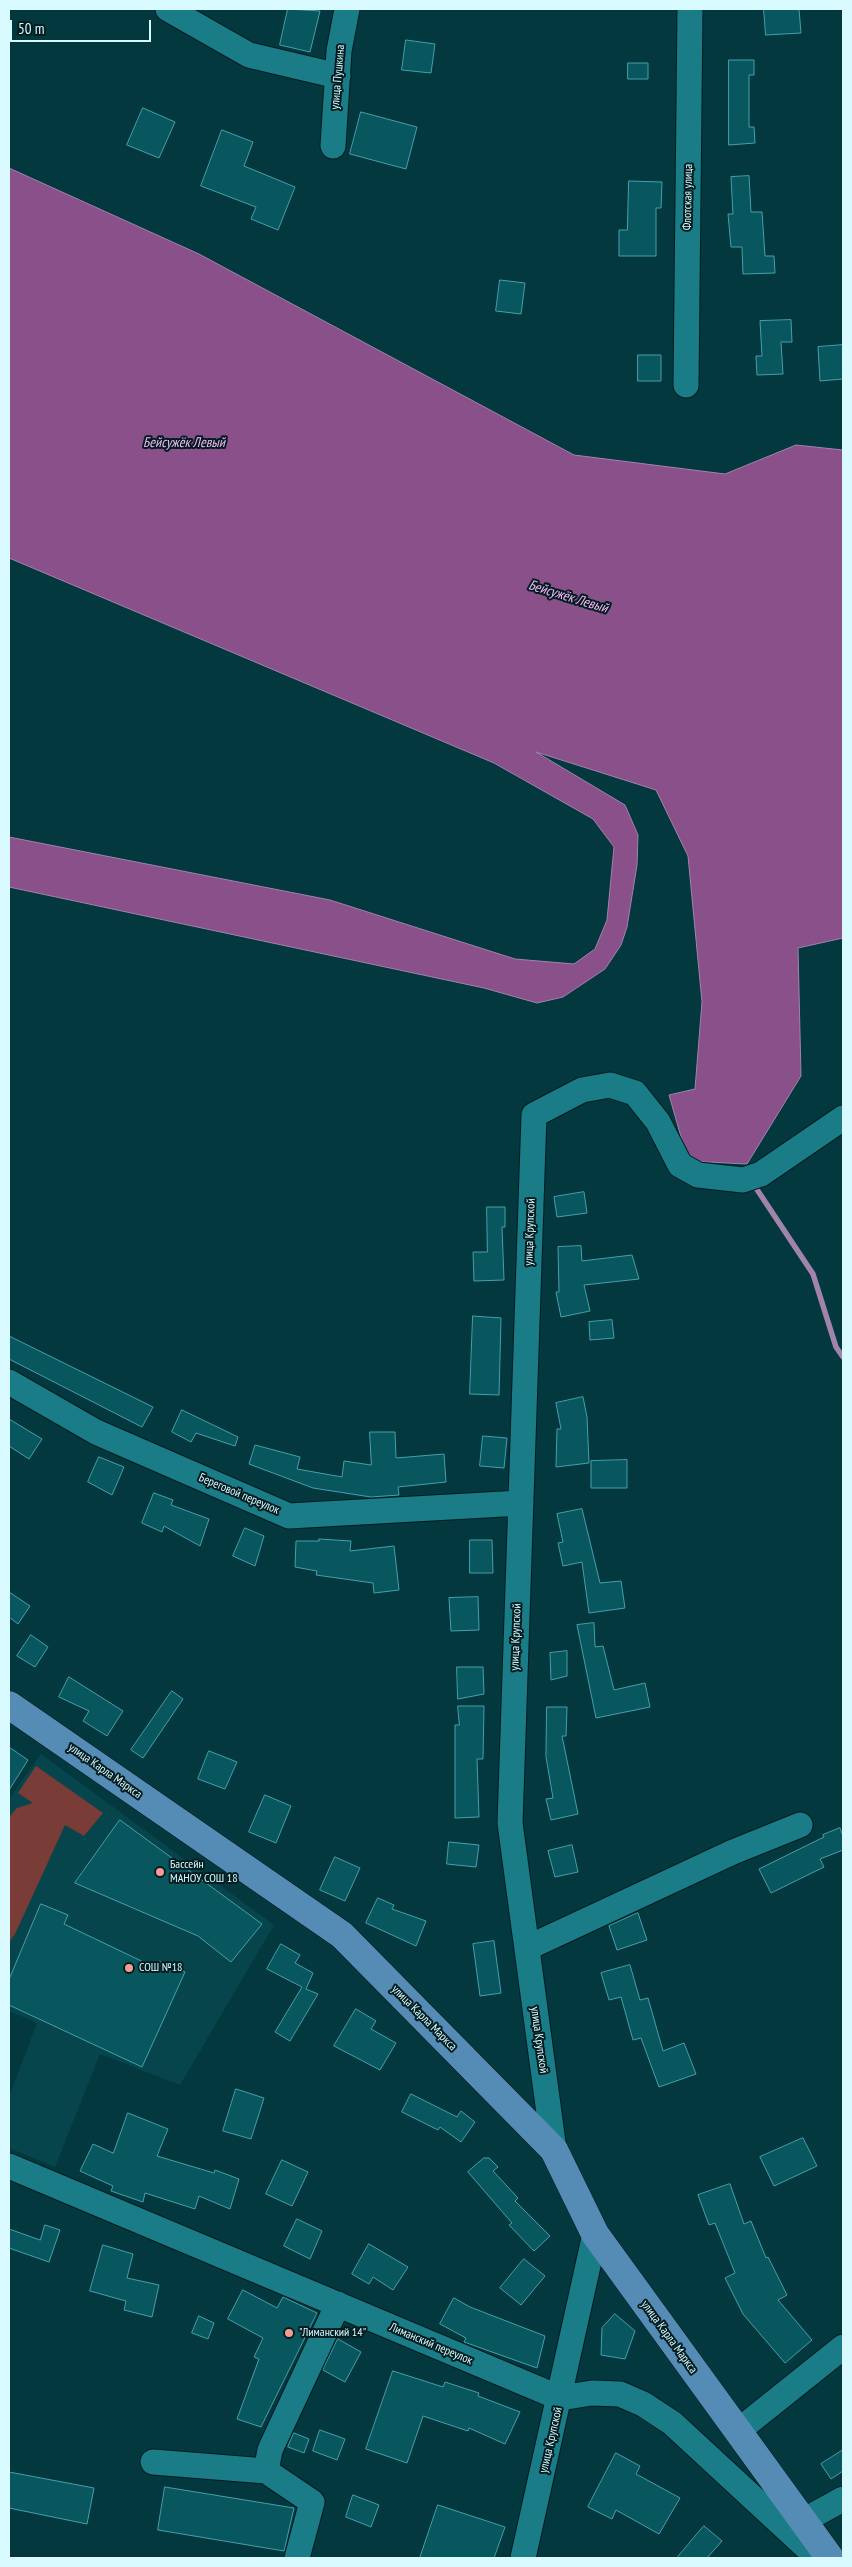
<!DOCTYPE html>
<html>
<head>
<meta charset="utf-8">
<style>
	body { margin:0 }
	#map { position:relative; width:852px; height:2567px; overflow:hidden; background:#03383e; font-family:"PT Sans Narrow",sans-serif }
	canvas { display:block }
	.frame { position:absolute; inset:0; border:10px solid #d9fafe; pointer-events:none }
	.scale { position:absolute; left:10px; top:20px; width:141px; height:22px; box-sizing:border-box; border:2px solid #d9fafe; border-top:0; padding-left:6px; font-size:15px; line-height:18px; white-space:nowrap; color:#d9fafe; -webkit-text-stroke:4px #021d21; paint-order:stroke }
</style>
</head>
<body>
<div id="map">
<canvas width="852" height="2567"></canvas>
<div class="frame"></div>
<div class="scale">50 m</div>
</div>
<script>
const g = document.querySelector('canvas').getContext('2d');
g.lineJoin = 'round';
function paint(path, color) { g.fillStyle = color; g.fill(path, 'evenodd'); }
function stroke(path, color, width, dash) { g.strokeStyle = color; g.lineWidth = width; g.lineCap = dash ? 'butt' : 'round'; g.setLineDash(dash || []); g.stroke(path); }
function write(font, color, halo, rows, align = 'center') {
  g.font = font + ' "PT Sans Narrow",sans-serif'; g.lineWidth = 4; g.setLineDash([]); g.textBaseline = 'middle'; g.strokeStyle = halo; g.fillStyle = color; for (const [text, x, y, turn = 0] of rows) {
    g.save(); g.translate(x, y); g.rotate((+turn || 0) * Math.PI / 180); g.textAlign = isNaN(turn) ? turn : align; if (halo) g.strokeText(text, 0, 0); g.fillText(text, 0, 0); g.restore();
  }
}
paint(new Path2D(`
	M41 1754 274 1925 180 2085 100 2054 55 2167 9 2148V2097L37 2023 9 2011V1799Z`), '#07454c');
paint(new Path2D(`
	M36 1766 103 1813 84 1836 65 1825 15 1934 9 1942V1817L17 1808 33 1803 18 1793Z`), '#7a3c36');
const water = new Path2D(`
	M9 168 199 254 574 455 725 474 796 445 843 450V938L798 948 801 1076 747 1164 688 1161 669 1095 695 1089 702 1002 688 856 656 790 536 752 625 805 638 835 637 865 627 927 621 945 605 969 563 997 537 1003 484 988 9 887V837L330 900 515 959 574 964 595 949 607 920 614 847 593 819 494 763 9 558Z`);
paint(water, '#895089');
stroke(water, '#a183ac', 1);
stroke(new Path2D(`
	M756 1188 813 1274 836 1347 843 1357`), '#a183ac', 5.5);
const building = new Path2D(`
	M288 9 320 11 310 52 280 45Z
	M764 9H799L801 33 766 35Z
	M406 40 435 44 431 73 402 70Z
	M729 60H754V75H749V127H754L755 143 729 145Z
	M628 63H648V79H628Z
	M143 108 175 122 159 158 127 145Z
	M361 112 417 127 406 169 350 154Z
	M222 130 253 142 244 166 295 187 278 230 251 219 256 207 201 186Z
	M749 176 751 212H762L765 256H774L775 273 743 274 742 247H731L728 214H733L731 177Z
	M629 181 662 182 661 208H656V256H619V230H627Z
	M500 280 525 283 521 314 496 311Z
	M791 320 792 342H781L783 374 757 375 756 356H762L760 321Z
	M843 345V379L820 381 818 347Z
	M638 355H661V381H638Z
	M584 1192 587 1213 557 1217 554 1197Z
	M487 1207H505V1227H502L504 1280 474 1281 473 1252H487Z
	M581 1246 582 1261 632 1255 639 1279 584 1285 590 1311 561 1317 556 1292H559L558 1247Z
	M473 1316 501 1318 499 1395 470 1394Z
	M612 1320 614 1338 590 1340 589 1322Z
	M9 1336 153 1407 142 1427 9 1359Z
	M583 1397 587 1417 589 1463 556 1467 557 1429H561L556 1403Z
	M182 1410 238 1437 235 1446 196 1433 191 1442 172 1432Z
	M9 1419 42 1439 29 1459 9 1446Z
	M370 1432H395L396 1458 444 1454 446 1482 398 1487 399 1495 371 1497 313 1488 249 1464 255 1445 300 1457 297 1469 342 1477 344 1461 371 1465Z
	M483 1436 507 1438 504 1468 480 1466Z
	M99 1457 124 1467 112 1495 88 1482Z
	M627 1460V1488H591V1461Z
	M154 1493 173 1500 171 1505 209 1519 200 1546 164 1526 162 1532 142 1523Z
	M582 1509 600 1583 621 1581 625 1608 589 1613 582 1562 563 1566 558 1543 563 1542 557 1514Z
	M245 1528 264 1536 255 1566 233 1556Z
	M319 1539 351 1541 350 1551 394 1546 399 1590 374 1593 373 1583 316 1575 317 1571 295 1567 296 1541H319Z
	M470 1540H492L493 1573H470Z
	M9 1592 30 1606 18 1624 9 1617Z
	M478 1597 479 1630 451 1631 449 1598Z
	M594 1623 595 1647 603 1646 614 1690 645 1683 650 1707 596 1718 577 1625Z
	M31 1635 48 1647 35 1667 17 1656Z
	M567 1651V1676L551 1680 550 1653Z
	M457 1667H483L484 1694 458 1699Z
	M69 1677 123 1711 107 1736 83 1721 89 1711 59 1697Z
	M172 1691 183 1699 143 1758 131 1750Z
	M458 1706H484L483 1759H477L479 1817 455 1818V1725H459Z
	M547 1707H567L566 1736H562L578 1814 551 1820 546 1799 553 1798 546 1757Z
	M9 1747 28 1760 9 1790Z
	M209 1751 237 1762 225 1789 198 1779Z
	M265 1795 291 1806 276 1843 249 1832Z
	M120 1820 262 1924 231 1962 198 1936 75 1883Z
	M840 1828 843 1836V1850L820 1859 824 1867 771 1893 759 1869 824 1837 823 1835Z
	M449 1842 479 1845 476 1867 447 1864Z
	M572 1845 578 1872 555 1877 548 1851Z
	M335 1857 360 1868 345 1901 320 1890Z
	M378 1898 394 1905 392 1909 426 1921 416 1946 366 1923Z
	M41 1904 68 1915 64 1924 156 1968 159 1961 185 1972 142 2067 9 2005V1980Z
	M638 1913 647 1940 617 1950 609 1926Z
	M494 1941 501 1993 480 1996 473 1944Z
	M281 1944 300 1955 295 1963 313 1973 306 1989 318 1994 290 2041 275 2032 302 1987 267 1969Z
	M630 1965 640 2000 648 1998 663 2051 684 2043 696 2074 659 2087 641 2038 633 2040 621 1997 609 2000 601 1973Z
	M356 2009 376 2021 371 2029 396 2043 380 2070 334 2046Z
	M236 2089 264 2098 251 2139 223 2131Z
	M411 2094 457 2117 461 2111 475 2122 461 2142 440 2127 438 2130 402 2112Z
	M128 2113 168 2129 157 2156 214 2173 215 2170 239 2179 230 2209 199 2196 195 2209 145 2193 143 2202 111 2191 113 2186 80 2171 93 2144 113 2153Z
	M803 2138 817 2166 774 2186 760 2157Z
	M484 2158H489L498 2167 493 2171 518 2198 515 2201 550 2236 534 2251 509 2225 512 2223 468 2172Z
	M282 2160 308 2172 292 2206 266 2194Z
	M730 2184 744 2224 751 2221 766 2258 768 2257 787 2295 778 2300 812 2340 785 2363 743 2314 725 2278 735 2273 715 2223 709 2225 698 2195Z
	M297 2219 322 2231 310 2259 284 2246Z
	M45 2225 60 2230 49 2262 9 2248V2229L40 2240Z
	M369 2244 408 2267 393 2290 373 2277 369 2284 352 2274Z
	M103 2245 133 2254 127 2278 159 2285 152 2317 124 2310 126 2301 90 2291Z
	M524 2259 545 2276 521 2305 500 2288Z
	M243 2290 277 2308 283 2297 317 2313 261 2427 237 2419 259 2359 254 2357 263 2338 228 2319Z
	M454 2298 470 2307 545 2336 537 2368 464 2342 466 2338 440 2324Z
	M615 2314 635 2331 625 2359 601 2355 602 2328Z
	M199 2316 214 2323 208 2339 192 2333Z
	M338 2339 361 2352 345 2382 323 2370Z
	M393 2371 443 2387 445 2382 479 2393 478 2396 520 2412 505 2444 469 2428 468 2431 423 2416 407 2463 366 2449Z
	M320 2430 345 2439 337 2460 313 2451Z
	M294 2433 309 2439 304 2453 288 2447Z
	M843 2450V2471L831 2479 821 2464Z
	M616 2453 640 2466 636 2474 680 2498 659 2534 616 2510 612 2519 588 2507Z
	M9 2472 94 2488 87 2524 9 2508Z
	M165 2487 294 2508 284 2551 158 2530Z
	M353 2495 379 2505 371 2527 346 2517Z
	M438 2505 505 2527 494 2558H420Z
	M704 2526 722 2541 707 2558H677Z`);
paint(building, '#08575f');
stroke(building, '#469fab', 1);
const minor = new Path2D(`
	M168 9 249 55 338 76
	M333 146 339 51 347 9
	M686 385 690 9
	M9 1382 96 1432 289 1516 521 1503
	M527 1948 733 1852 800 1825
	M554 2150 510 1823 534 1115 582 1090 610 1085 635 1093 658 1122 680 1165 698 1175 743 1180 761 1174 843 1118
	M9 2166 560 2398 592 2393 620 2394 643 2404 672 2423 818 2558
	M738 2431 843 2347
	M153 2462 266 2471 312 2502 297 2558
	M266 2471 270 2450 338 2304
	M803 2521 843 2499
	M523 2558 595 2234`);
const major = new Path2D(`
	M9 1705 342 1935 554 2150 595 2234 830 2558`);
stroke(minor, '#021d21', 27);
stroke(major, '#021d21', 29);
stroke(minor, '#197c87', 25);
stroke(major, '#558cb6', 28);
for (const [x, y, r, color] of [
	[160,1872,5,"#f59c92"],
	[129,1968,5,"#f59c92"],
	[289,2333,5,"#f59c92"]
]) { const dot = new Path2D(); dot.arc(x, y, r, 0, 2 * Math.PI); g.fillStyle = color; g.fill(dot); stroke(dot, '#021d21', 2); }
write('12px', '#d9fafe', '#021d21', [
	["улица Пушкина",338,77,-85],
	["Флотская улица",688,197,-89],
	["улица Крупской",530,1232,-88],
	["Береговой переулок",239,1494,23],
	["улица Крупской",516,1637,-88],
	["улица Карла Маркса",105,1771,35],
	["улица Карла Маркса",424,2018,45],
	["улица Крупской",539,2040,82],
	["улица Карла Маркса",669,2337,54],
	["Лиманский переулок",431,2344,23],
	["улица Крупской",551,2440,-77]
]);
write('12px', '#d9fafe', '#021d21', [
	["Бассейн",170,1865],
	["МАНОУ СОШ 18",170,1879],
	["СОШ №18",139,1968],
	["\"Лиманский 14\"",299,2333]
], 'left');
write('italic 14px', '#f7b6f6', '#021d21', [
	["Бейсужёк Левый",184,443],
	["Бейсужёк Левый",568,597,17]
]);
</script>
</body>
</html>
